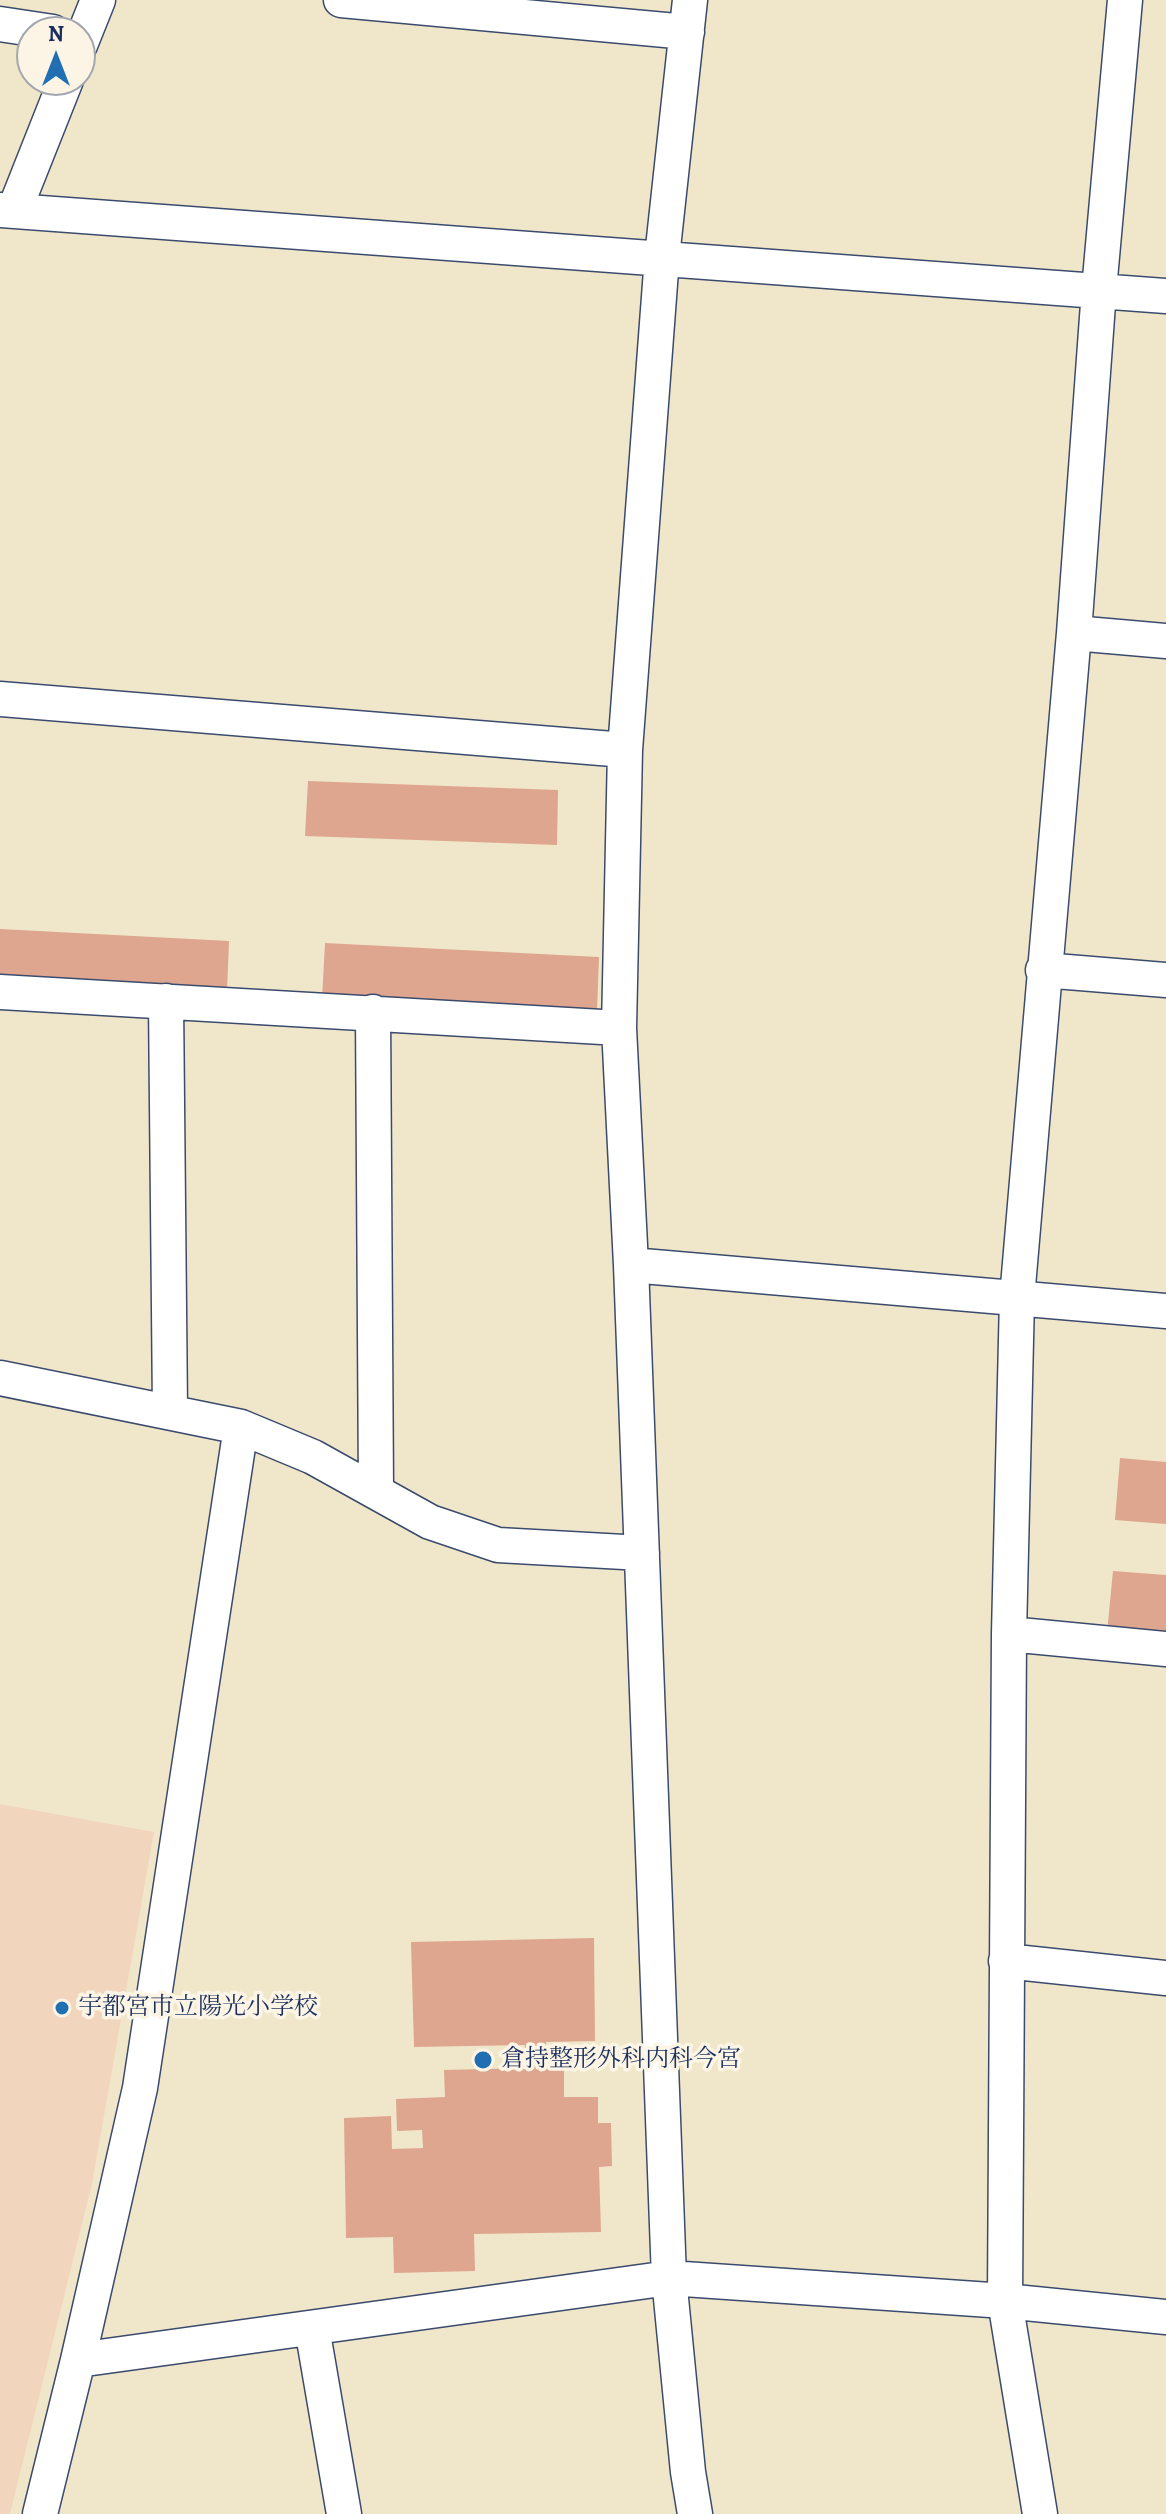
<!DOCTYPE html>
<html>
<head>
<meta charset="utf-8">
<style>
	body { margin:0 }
	#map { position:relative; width:1166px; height:2514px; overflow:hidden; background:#f0e7ca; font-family:Alegreya,serif }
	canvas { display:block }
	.north { position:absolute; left:16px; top:16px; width:80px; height:80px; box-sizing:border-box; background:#fcf5e5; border:2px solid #a2a6af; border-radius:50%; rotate:0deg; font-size:22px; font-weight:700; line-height:32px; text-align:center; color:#1b2f5e }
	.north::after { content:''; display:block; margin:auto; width:28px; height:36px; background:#1f6fb2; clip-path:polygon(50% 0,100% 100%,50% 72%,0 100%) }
</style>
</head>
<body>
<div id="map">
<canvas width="1166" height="2514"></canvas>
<div class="north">N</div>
</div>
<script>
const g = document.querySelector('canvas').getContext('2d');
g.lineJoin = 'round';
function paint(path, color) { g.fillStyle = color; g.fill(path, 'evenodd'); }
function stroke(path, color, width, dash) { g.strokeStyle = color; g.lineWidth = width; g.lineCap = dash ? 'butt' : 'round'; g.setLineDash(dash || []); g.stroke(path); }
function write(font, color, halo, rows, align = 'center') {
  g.font = font + ' Alegreya,"Noto Serif JP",serif'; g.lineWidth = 7; g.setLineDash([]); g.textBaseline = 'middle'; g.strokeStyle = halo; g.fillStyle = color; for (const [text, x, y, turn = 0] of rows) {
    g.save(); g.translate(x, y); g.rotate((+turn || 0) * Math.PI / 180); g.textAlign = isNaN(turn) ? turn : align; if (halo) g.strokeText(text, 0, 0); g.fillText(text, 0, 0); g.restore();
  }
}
paint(new Path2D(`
	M0 1804 154 1832 92 2184 10 2514H0Z`), '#f1d5bd');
paint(new Path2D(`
	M308 781 558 790 557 845 305 836Z
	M0 929 229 941 227 991 0 980Z
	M325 943 599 957 597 1012 322 999Z
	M1120 1458 1166 1462V1524L1115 1520Z
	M1113 1571 1166 1575V1637L1107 1633Z
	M594 1938 595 2041 546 2042 547 2065H564V2097H598V2123H611L612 2166 599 2167 601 2232 474 2234 475 2271 394 2273 393 2237 346 2238 344 2118 391 2116 392 2149 423 2148 422 2130 397 2131 396 2099 445 2097 444 2070 526 2068 525 2045 414 2047 411 1942Z`), '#dea68f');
const minor = new Path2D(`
	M341 0 687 32
	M690 0 662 257 625 750 619 1028 631 1265 669 2278 688 2472 695 2514
	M0 24 53 32
	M80 45 98 0
	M0 210 1166 296
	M14 211 66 80
	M1074 633 1166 641
	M0 699 625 750
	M1043 970 1166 980
	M0 992 619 1028
	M166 1001 170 1411
	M373 1012 376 1491
	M631 1265 1166 1311
	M0 1378 241 1427 313 1457 430 1522 498 1545 642 1553
	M1009 1634 1166 1649
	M1006 1961 1166 1978
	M312 2328 344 2514
	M78 2360 669 2278 1005 2301 1166 2317
	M40 2514 78 2360 140 2088 241 1427
	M1040 2514 1005 2301 1009 1634 1017 1298 1074 633 1099 290 1125 0`);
stroke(minor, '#3b4b6e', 37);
stroke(minor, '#fff', 34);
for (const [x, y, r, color] of [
	[62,2008,8,"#1f6fb2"],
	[483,2060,10,"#1f6fb2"]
]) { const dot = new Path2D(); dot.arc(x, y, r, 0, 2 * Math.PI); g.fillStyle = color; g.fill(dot); stroke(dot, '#fcf5e5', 3); }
write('24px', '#1b2f5e', '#fcf5e5', [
	["宇都宮市立陽光小学校",78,2008],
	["倉持整形外科内科今宮",501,2060]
], 'left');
</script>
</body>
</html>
